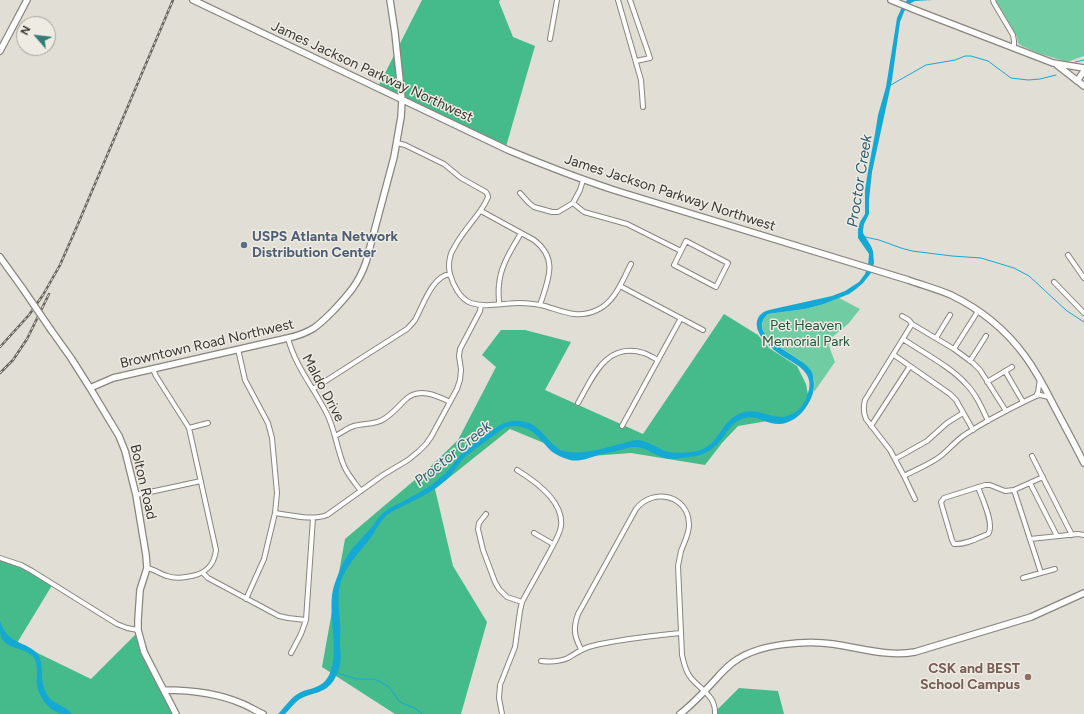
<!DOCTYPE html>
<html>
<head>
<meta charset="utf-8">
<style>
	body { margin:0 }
	#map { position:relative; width:1084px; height:714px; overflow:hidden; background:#e1ded5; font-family:Figtree,sans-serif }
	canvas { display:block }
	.north { position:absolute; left:16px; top:16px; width:40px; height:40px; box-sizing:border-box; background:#eeebe3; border:1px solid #a5a39d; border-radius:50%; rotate:298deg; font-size:11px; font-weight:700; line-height:16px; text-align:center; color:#383733 }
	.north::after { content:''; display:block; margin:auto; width:14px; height:18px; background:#347b75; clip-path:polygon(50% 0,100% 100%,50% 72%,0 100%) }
</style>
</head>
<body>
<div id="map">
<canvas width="1084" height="714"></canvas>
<div class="north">N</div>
</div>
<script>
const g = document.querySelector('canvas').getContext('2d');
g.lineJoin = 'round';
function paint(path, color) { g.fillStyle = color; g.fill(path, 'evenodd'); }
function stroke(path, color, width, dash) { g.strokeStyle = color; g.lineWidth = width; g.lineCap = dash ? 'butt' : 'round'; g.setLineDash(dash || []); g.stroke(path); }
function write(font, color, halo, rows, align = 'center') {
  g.font = font + ' Figtree,sans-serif'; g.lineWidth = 3; g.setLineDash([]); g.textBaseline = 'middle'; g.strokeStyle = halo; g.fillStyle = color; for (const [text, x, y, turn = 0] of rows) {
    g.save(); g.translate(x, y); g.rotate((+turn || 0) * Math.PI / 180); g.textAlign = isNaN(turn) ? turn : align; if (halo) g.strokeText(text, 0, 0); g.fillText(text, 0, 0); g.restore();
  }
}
paint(new Path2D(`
	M995 0H1084V56L1067 62 1038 53 1022 46 1018 43 1017 37 1011 26Z
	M839 298 860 309 849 323 830 339 829 346 835 362 814 392C814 388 815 383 814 379 813 375 804 364 801 361 789 351 747 334 768 314L805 309 824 304Z`), '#70cca3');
paint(new Path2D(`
	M422 0H500L499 2 513 37 535 46 505 150 377 89Z
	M724 314 758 335 769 348 797 366 806 384 809 400 791 417 738 426 722 443 705 465 631 453 578 457 510 429 435 489 453 566 487 622 461 714H395L322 667 345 539 430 467 458 440 496 367 482 355 501 330H525L571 342 545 390 643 434Z
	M0 558 13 562 54 582 17 643 91 679 140 630 161 685 174 714H0Z
	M739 688 778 691 784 714H713Z`), '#45bb8b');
paint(new Path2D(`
	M907 0H932L915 1 911 3 907 6 904 12 900 22 892 80 872 172 869 200V214L864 224 863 230V233L871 246 873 251 874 263 871 273 863 283 856 289 849 294 824 304 805 309 768 314C744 336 798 354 809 368 813 372 814 379 814 385 814 402 797 424 779 424 763 424 755 411 738 421 732 424 728 430 724 436 715 449 705 456 689 457 681 458 672 460 665 458 651 454 647 446 631 447 620 450 609 453 598 455 589 458 580 462 570 460 563 458 556 455 551 451 547 447 544 443 540 439 531 428 518 423 504 428L467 455C459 462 455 471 447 479 431 494 410 502 391 512 379 520 377 530 369 540 357 555 342 570 339 590 338 601 339 612 340 623 341 629 340 635 340 641 340 650 342 660 339 669 338 672 336 676 334 680 325 694 313 692 300 699 295 702 290 709 285 714H278C283 709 290 699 296 695 305 688 318 690 326 680 344 657 324 610 335 583 339 571 345 558 352 549 358 542 364 536 370 529 375 524 378 517 383 513 390 507 398 504 406 500 419 493 431 486 442 476 449 471 453 463 459 457 466 448 476 442 486 435 490 432 495 428 500 425 506 422 513 420 520 421 545 423 547 450 569 452 585 454 605 448 620 444 626 443 631 440 637 440 647 441 656 447 665 451 672 454 696 453 703 449 721 441 722 418 744 412 763 408 776 424 794 413 800 409 805 403 807 396 816 375 800 366 784 357 773 350 754 335 757 321 759 314 763 312 769 310L832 296 845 291 859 282 865 274 868 266 869 254 858 238V229L860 222 865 214V190L868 171 875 134 878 115 886 87 897 18 902 7Z
	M0 621C7 644 22 640 36 652 45 662 40 676 44 688 50 706 62 702 72 714 69 714 66 714 63 714 50 712 39 698 37 685 36 676 39 666 34 658 26 647 7 650 1 637 0 633 0 626 0 621Z`), '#14a8d4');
stroke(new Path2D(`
	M1075 62 1084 60
	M889 86 926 65 955 60 965 56H971L988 61 1011 78 1028 80 1040 79 1056 75
	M865 237 879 240 901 248 912 251 952 256 981 258 1014 268 1029 276 1067 311 1084 322
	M337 674H340L357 679H374L379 681 389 687 399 701 404 704 415 708 422 714`), '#14a8d4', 1);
const street = new Path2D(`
	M618 0 641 80 643 107
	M630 0 650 58 636 61
	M993 0 994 3 1013 35 1014 41V47
	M550 39 557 0
	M397 143 405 145 444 164 461 178 486 192C487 194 488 194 488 197 487 200 485 203 484 205 475 220 462 232 454 248 449 255 448 266 450 274 453 285 460 299 471 303 486 308 504 303 520 303 526 303 534 304 541 305 561 310 576 320 597 310 615 302 622 281 631 264
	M520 193 529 203 534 207 552 212H558L573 203 580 190 583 180
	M573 203 579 208 584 212 627 224 681 251
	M481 211 534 240C559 259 548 280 540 305
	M686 241 728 263 716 287 674 265Z
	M1068 255 1084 278
	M1054 282 1084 313
	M620 286 703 330
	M499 304C499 298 498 291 499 285 500 266 512 249 521 233
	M902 316 909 320 912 324 954 349 973 363 980 370 1006 411
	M288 338C295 366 314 388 327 414 335 430 337 449 344 466 348 475 355 483 361 491
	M936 338 950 315
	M903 339C922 352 951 367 966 384 976 394 982 408 988 421
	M238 349 245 380 268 423 272 438 277 493 275 513 264 559 246 599
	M954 349 978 311
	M894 355 950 394 956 400 973 430
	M970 361 986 336
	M1005 371 1023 402
	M987 382 1012 367
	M313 389 407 329C410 326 413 323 415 320 423 306 432 276 450 274
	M1036 396 1038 392 1040 379
	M578 403C593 377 606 341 644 353 649 355 654 358 658 360
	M622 426 681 318
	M871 426 910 366
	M189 428 208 423
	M335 436C342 433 347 428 354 426 364 423 375 425 384 419 392 414 398 407 405 400 418 387 436 395 450 402
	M1032 456 1072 535
	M895 459 927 441 947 423 963 413
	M904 476 890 450 866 419C863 412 863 407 865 400L912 324
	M1030 483 1057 536
	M978 487C982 498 995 525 988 534 978 538 965 545 954 544L952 540 942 506 941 502 944 498 985 485H990L1005 491 1014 490 1043 477
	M1014 490 1041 573
	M136 495 201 481
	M915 499 904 476C917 469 931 464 942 455 949 449 955 442 963 436 985 421 1011 408 1036 396L1040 395 1049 397
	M275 513C291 515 312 521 327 515L383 475 408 460 419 451 426 444 431 437 457 389 460 380 461 370 459 356 460 349 480 311 481 305
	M486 514 479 523 478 529 483 550 495 582 499 589 507 597 522 602
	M534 533 553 544
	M1030 539 1078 534 1084 535
	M0 558 21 565 32 571 117 624 127 628 138 630
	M147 568C154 569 160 574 167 576 173 578 180 578 186 577 203 575 214 568 216 550L189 428 156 376 153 369
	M203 573 208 578 279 616 288 618 306 620
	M1023 578 1055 569
	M581 649C574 636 573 628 578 614L636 509C653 487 689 495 689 525 689 534 684 543 681 551 680 556 679 561 678 566L682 655C684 663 685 671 691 678 701 690 716 696 715 714
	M291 653 301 634 306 620 313 518
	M541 661C550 662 559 662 568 658 576 653 583 648 592 646 620 639 652 636 681 633
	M502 714 499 698 500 685 515 647 520 611 522 602C531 585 541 568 550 551 554 543 560 534 561 526 564 502 535 481 517 470`);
const secondary = new Path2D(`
	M193 0 508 150C544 165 580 179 617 191L908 280C922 285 937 289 951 295 980 309 1006 330 1025 356 1036 371 1045 388 1053 404 1063 423 1074 443 1084 463
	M891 0 918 11 1053 63 1084 68
	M0 51 27 0
	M1057 65 1084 86
	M1077 81 1084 71
	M0 257 23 289
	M51 330 71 358 90 388 119 436 125 451 136 495 146 555 147 568 140 590 138 620V630L144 652 176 714
	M90 388 113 378 288 338C297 336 306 333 314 328 321 323 327 317 333 311 348 295 359 283 366 262L394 157 401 117 402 100 395 33 390 0
	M164 690C191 690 218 693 243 704 250 707 256 711 263 714
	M680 714C693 704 704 692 715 680 722 672 729 664 738 659 761 644 806 640 833 644 861 648 887 657 915 652L1031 617 1084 593`);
stroke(street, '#88857e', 6);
stroke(secondary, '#88857e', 8);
stroke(street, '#fff', 4);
stroke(secondary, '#fff', 5.5);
const rail = new Path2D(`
	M0 347 29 315 43 295 60 265 78 224 173 0
	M0 373 13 360 27 339 49 294`);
stroke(rail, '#66645f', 2.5);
stroke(rail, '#eeebe3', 1, [3]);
const secondaryBridge = new Path2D(`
	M23 289 51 330`);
stroke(secondaryBridge, '#88857e', 8, []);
stroke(secondaryBridge, '#fff', 5.5);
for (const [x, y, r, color] of [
	[244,245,4,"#5c6f8a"],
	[1028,677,4,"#8d6e63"]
]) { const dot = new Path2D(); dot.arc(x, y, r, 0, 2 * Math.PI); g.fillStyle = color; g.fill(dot); stroke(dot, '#eeebe3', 1.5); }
write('14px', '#383733', '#eeebe3', [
	["James Jackson Parkway Northwest",372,72,25],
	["James Jackson Parkway Northwest",670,193,18],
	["Browntown Road Northwest",207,344,-13],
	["Maldo Drive",323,388,62],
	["Bolton Road",143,482,77]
]);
write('bold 14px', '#4e5e75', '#eeebe3', [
	["USPS Atlanta Network",252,237],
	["Distribution Center",252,253]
], 'left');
write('14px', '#23533e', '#eeebe3', [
	["Pet Heaven",806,326],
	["Memorial Park",806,342]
]);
write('bold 14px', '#785e54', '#eeebe3', [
	["CSK and BEST",1020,669],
	["School Campus",1020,685]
], 'right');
write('italic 15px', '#2a5d70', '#eeebe3', [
	["Proctor Creek",860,181,-81],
	["Proctor Creek",453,454,-39]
]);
</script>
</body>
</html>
